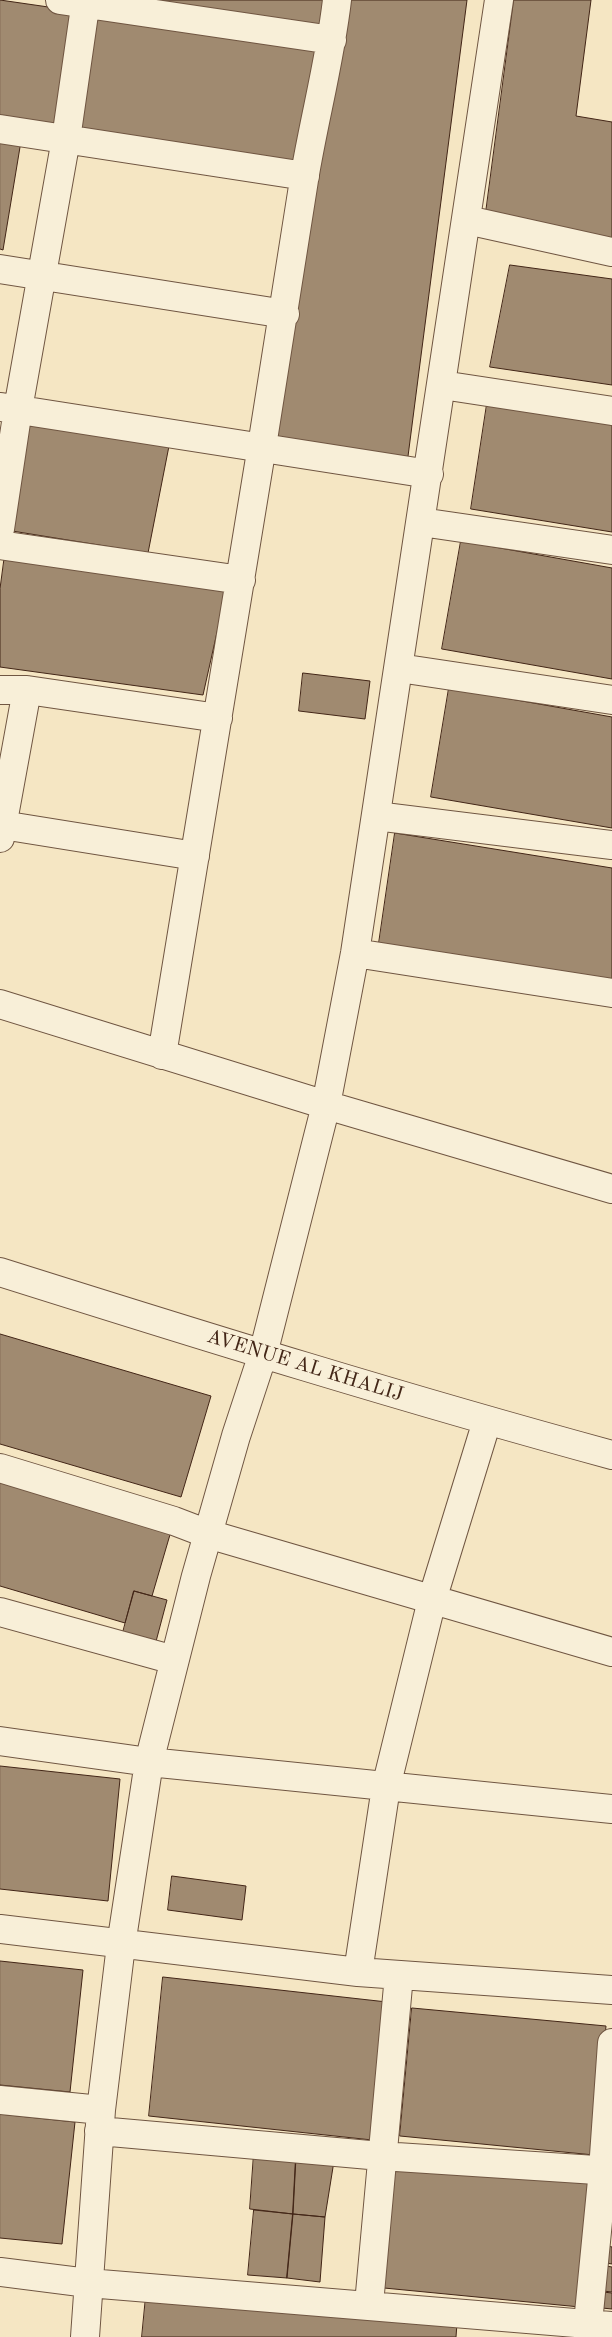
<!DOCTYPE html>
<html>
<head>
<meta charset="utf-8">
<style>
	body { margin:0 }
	canvas { display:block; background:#f5e6c3 }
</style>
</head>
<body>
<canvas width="612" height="2337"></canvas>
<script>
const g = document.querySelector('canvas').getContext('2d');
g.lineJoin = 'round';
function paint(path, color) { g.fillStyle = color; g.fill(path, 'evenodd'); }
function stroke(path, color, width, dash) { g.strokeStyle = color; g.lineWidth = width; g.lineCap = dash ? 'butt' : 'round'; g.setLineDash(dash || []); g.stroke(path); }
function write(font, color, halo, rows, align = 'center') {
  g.font = font + ' "Old Standard TT",serif'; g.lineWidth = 4; g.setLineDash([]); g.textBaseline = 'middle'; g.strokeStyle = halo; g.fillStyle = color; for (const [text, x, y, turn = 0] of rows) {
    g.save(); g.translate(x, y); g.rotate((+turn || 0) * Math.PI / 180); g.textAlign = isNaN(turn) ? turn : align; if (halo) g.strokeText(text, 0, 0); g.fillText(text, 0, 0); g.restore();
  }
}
const building = new Path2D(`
	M0 0 76 11 60 127 0 116Z
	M145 0H329L326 32Z
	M345 0H467L407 464 270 444Z
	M514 0H591L576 116 612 122V239L485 220Z
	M92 13 322 45 300 167 77 131Z
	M0 138 21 141 3 250 0 249Z
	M510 265 612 279V385L490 367Z
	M487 404 612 423V532L471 509Z
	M27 419 169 446 148 553 12 531Z
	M461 541 612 568V679L442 649Z
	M5 554 226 592 203 695 0 667V589Z
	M303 673 370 681 365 719 299 711Z
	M449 688 612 717V828L431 797Z
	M395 833 612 868V981L379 943Z
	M0 1334 211 1396 181 1497 0 1444Z
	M0 1470 174 1521 152 1596 134 1591 125 1623 0 1586Z
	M134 1591 167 1600 154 1649 121 1640Z
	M0 1766 120 1779 108 1901 0 1889Z
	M172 1876 246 1886 242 1920 168 1910Z
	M0 1961 83 1970 70 2092 0 2085Z
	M163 1977 387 2002 372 2140 149 2116Z
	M412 2008 606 2026 594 2155 400 2136Z
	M0 2114 75 2122 62 2244 0 2238Z
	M254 2153 296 2157 293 2214 250 2209Z
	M296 2157 334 2161 325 2217 293 2214Z
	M396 2165 591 2184 580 2307 384 2288Z
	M254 2210 293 2214 287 2278 248 2275Z
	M293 2214 325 2217 320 2282 287 2278Z
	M608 2246 612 2247V2264L606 2263Z
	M606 2266 612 2267V2292L603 2291Z
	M603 2292 612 2293V2309L602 2308Z
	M146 2296 457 2323 456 2337H142Z`);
paint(building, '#a08a70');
stroke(building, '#432617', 1);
const minor = new Path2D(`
	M60 0 332 40
	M0 129 305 176
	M467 220 612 252
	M0 269 285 314
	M442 385 612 411
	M1 407 429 474
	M421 522 612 550
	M0 529 18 409 66 139 86 0
	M0 545 241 580
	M399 668 612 700
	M0 690H27L218 718
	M376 816 612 845
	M2 825 195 856
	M0 838 27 690
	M355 953 612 993
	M0 1004 326 1105 612 1189
	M162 1055C210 763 259 472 304 180 314 119 330 61 337 0
	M0 1272C203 1336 406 1399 612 1455
	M0 1468 174 1521 208 1534 612 1652
	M0 1612 174 1660
	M0 1741 149 1762 612 1809
	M0 1929 358 1972 612 1990
	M358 1972 386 1787 432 1600 487 1421
	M0 2100 101 2110
	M99 2131 381 2156 612 2171
	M0 2272 88 2283 612 2326
	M369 2304 399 1975
	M588 2323 603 2170 612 2043
	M85 2337 101 2110 121 1945 149 1762 196 1576 236 1436 263 1354 326 1105 355 953 499 0`);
stroke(minor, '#705642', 30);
stroke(minor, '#f8efd8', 28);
write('20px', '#432617', '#f8efd8', [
	["AVENUE AL KHALIJ",305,1366,17]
]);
</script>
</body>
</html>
